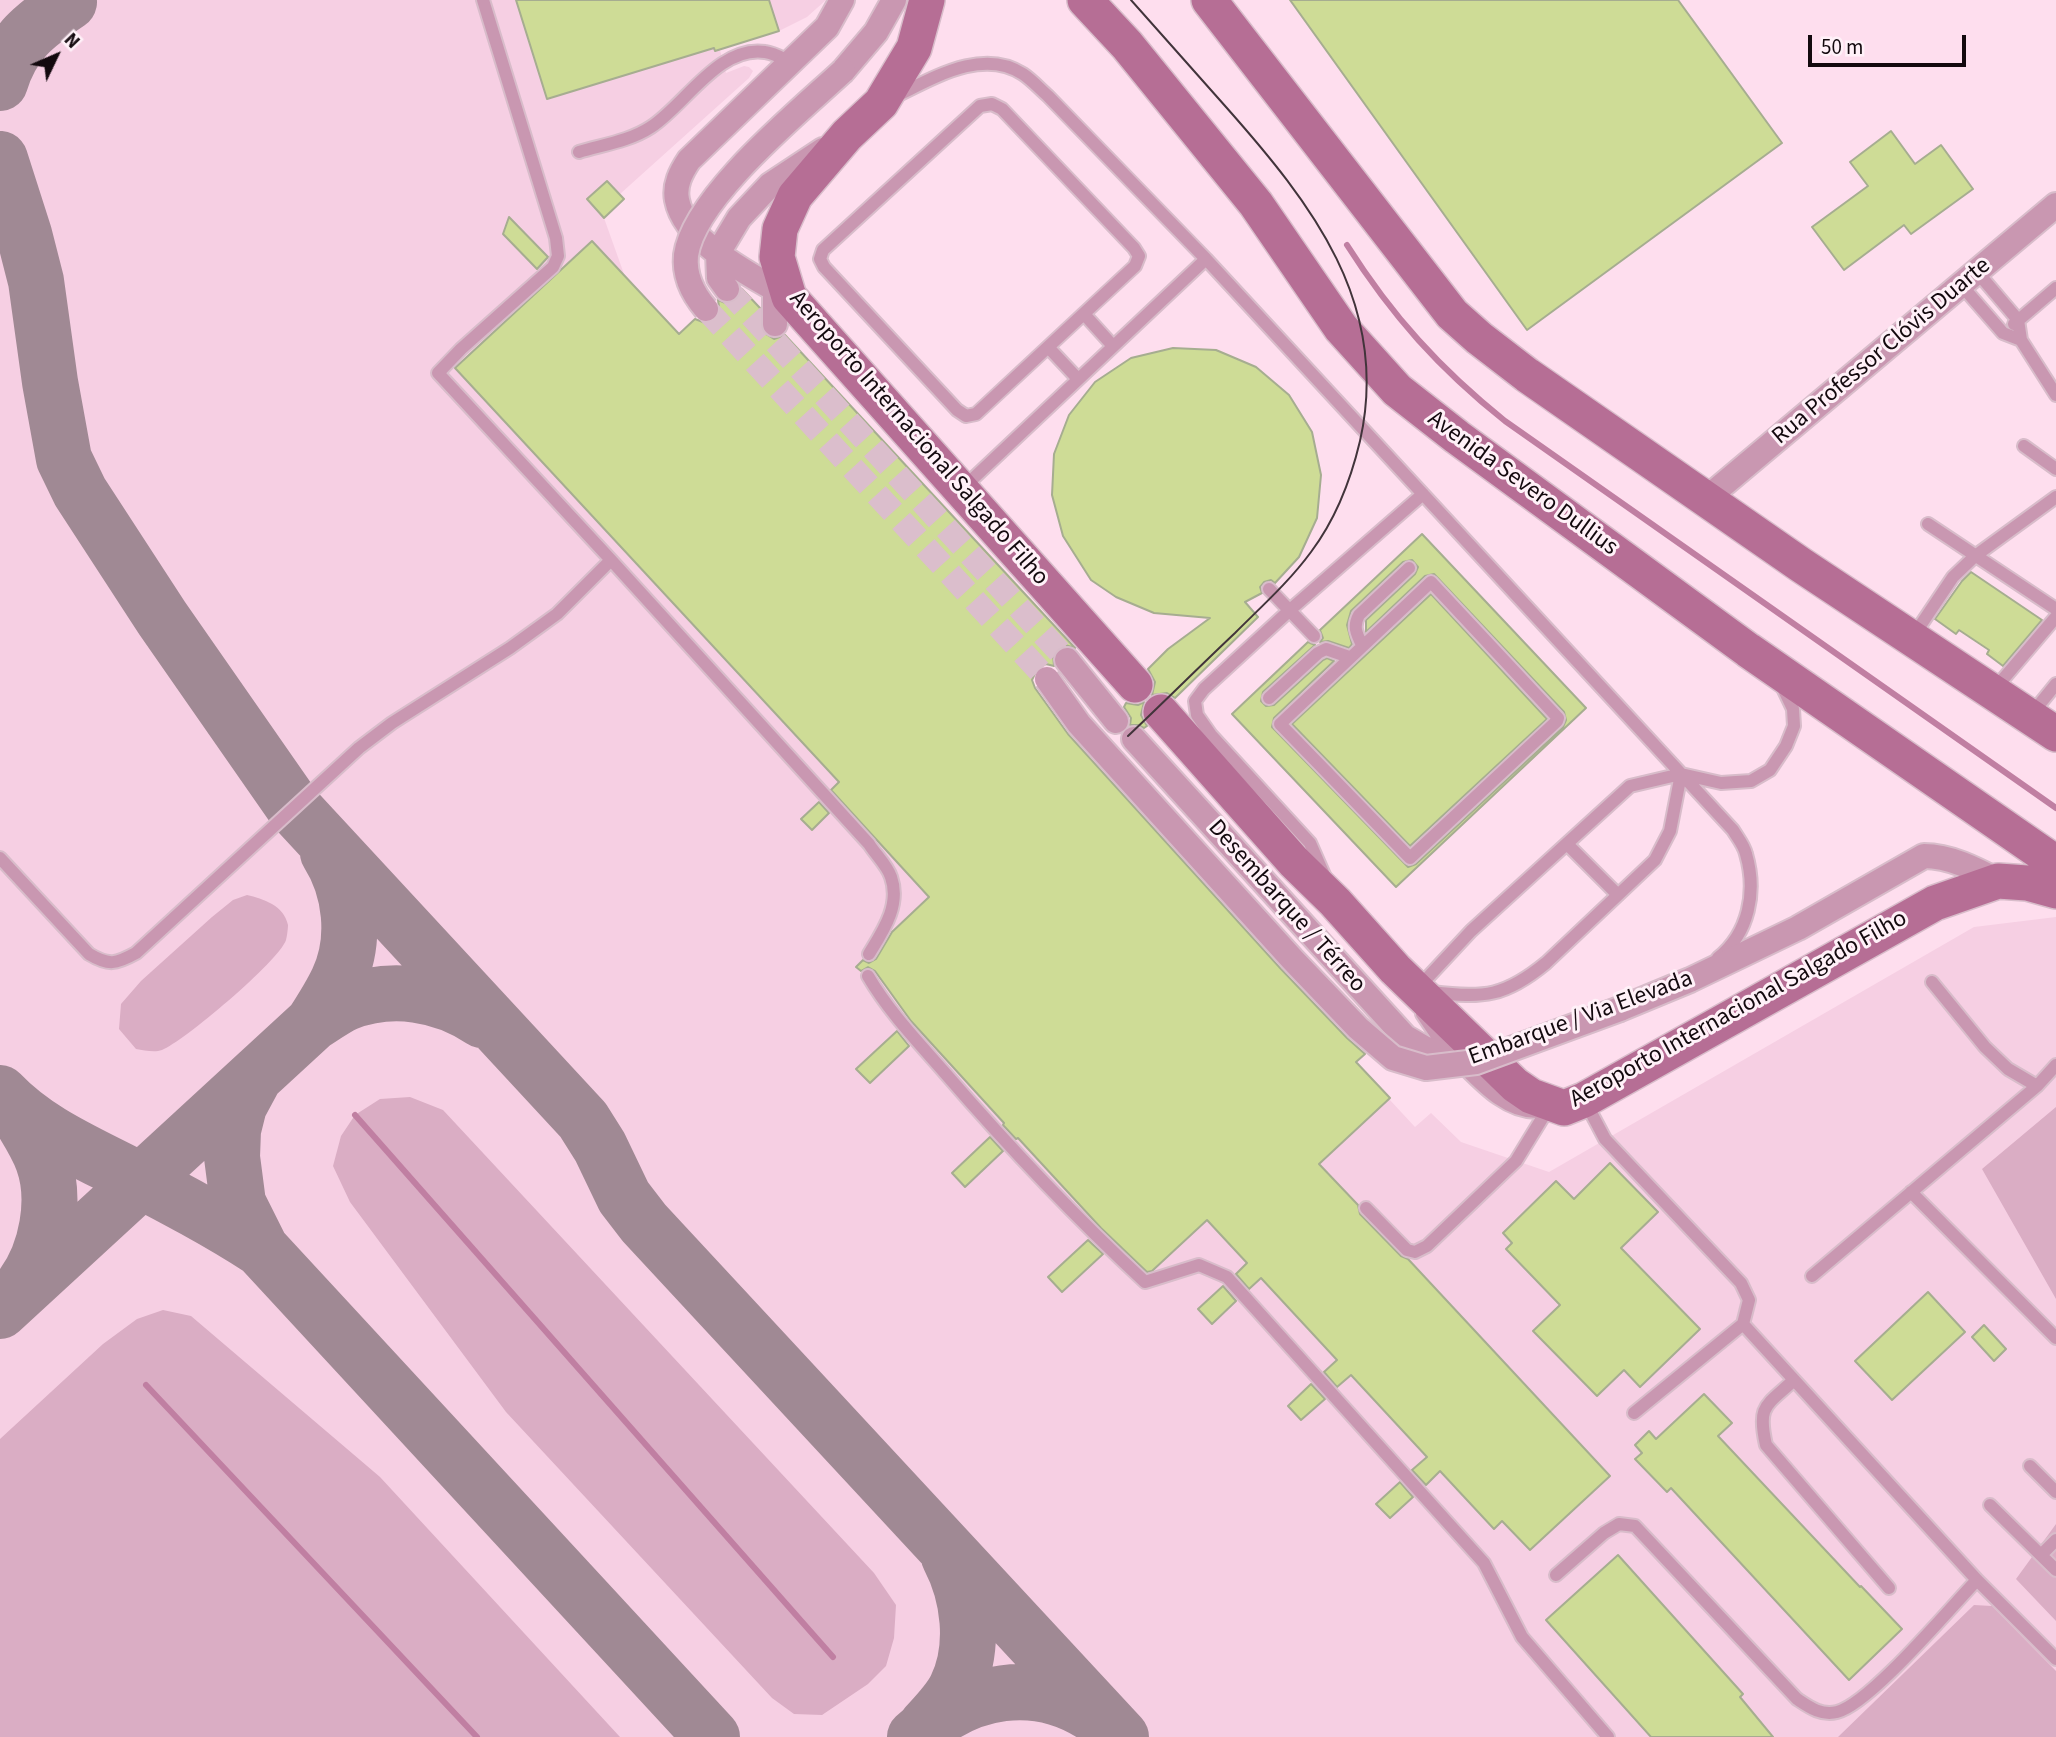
<!DOCTYPE html>
<html>
<head>
<meta charset="utf-8">
<style>
	body { margin:0 }
	#map { position:relative; width:2056px; height:1737px; overflow:hidden; background:#fedeee; font-family:"Source Sans 3",sans-serif }
	canvas { display:block }
	.north { position:absolute; left:21px; top:21px; width:70px; height:70px; -webkit-text-stroke:5px #fff1f8; paint-order:stroke; rotate:46deg; font-size:19px; font-weight:700; line-height:28px; text-align:center; color:#13090e }
	.north::after { content:''; display:block; margin:auto; width:24px; height:32px; background:#13090e; clip-path:polygon(50% 0,100% 100%,50% 72%,0 100%) }
	.scale { position:absolute; left:1808px; top:35px; width:158px; height:32px; box-sizing:border-box; border:4px solid #13090e; border-top:0; padding-left:9px; font-size:21px; line-height:24px; white-space:nowrap; color:#13090e; -webkit-text-stroke:5px #fff1f8; paint-order:stroke }
</style>
</head>
<body>
<div id="map">
<canvas width="2056" height="1737"></canvas>
<div class="north">N</div>
<div class="scale">50 m</div>
</div>
<script>
const g = document.querySelector('canvas').getContext('2d');
g.lineJoin = 'round';
function paint(path, color) { g.fillStyle = color; g.fill(path, 'evenodd'); }
function stroke(path, color, width, dash) { g.strokeStyle = color; g.lineWidth = width; g.lineCap = dash ? 'butt' : 'round'; g.setLineDash(dash || []); g.stroke(path); }
function write(font, color, halo, rows, align = 'center') {
  g.font = font + ' "Source Sans 3",sans-serif'; g.lineWidth = 6; g.setLineDash([]); g.textBaseline = 'middle'; g.strokeStyle = halo; g.fillStyle = color; for (const [text, x, y, turn = 0] of rows) {
    g.save(); g.translate(x, y); g.rotate((+turn || 0) * Math.PI / 180); g.textAlign = isNaN(turn) ? turn : align; if (halo) g.strokeText(text, 0, 0); g.fillText(text, 0, 0); g.restore();
  }
}
paint(new Path2D(`
	M0 0H826L807 17 779 31 720 50 726 73 744 66 749 67 753 71 749 78 620 194 624 199 604 218 624 274 1415 1127 1431 1113 1461 1142 1549 1172 1974 927 2056 917V1737H0Z`), '#f6cfe3');
paint(new Path2D(`
	M247 895C263 899 284 905 288 925 288 928 287 937 286 940 279 961 183 1042 162 1050 154 1053 144 1050 136 1049L119 1029 121 1004 141 981 212 917 233 900Z
	M410 1097 443 1110 874 1573 896 1605 894 1638 886 1666 868 1684 822 1715 794 1714 772 1698 506 1412 350 1202 333 1166 341 1136 355 1115 380 1099Z
	M2056 1107V1299L1982 1169Z
	M163 1310 191 1316 380 1477 620 1737H0V1439L103 1344 137 1319Z
	M2056 1524V1621L2016 1579Z
	M1974 1605 1992 1606 2056 1671V1737H1838Z`), '#daadc4');
stroke(new Path2D(`
	M1347 245C1392 316 1440 369 1505 421L2056 808
	M355 1115 833 1657
	M146 1385 477 1737`), '#c07fa2', 6);
stroke(new Path2D(`
	M0 83C12 42 35 25 69 2
	M0 159 24 234 36 281 50 382 64 459 80 492 162 618 295 809 583 1120 600 1147 624 1197 644 1223 1121 1737
	M313 1023C322 1009 331 995 338 980 357 940 351 889 328 853
	M253 1080 239 1106 233 1130 232 1157 238 1203 261 1249
	M0 1093C35 1130 81 1150 126 1173 172 1197 218 1221 261 1249L712 1737
	M14 1108C24 1125 36 1142 43 1161 57 1200 47 1252 23 1285
	M0 1311 313 1023C324 1016 335 1008 346 1003 391 985 442 993 482 1020
	M926 1726C936 1715 949 1702 956 1688 976 1647 969 1595 949 1557
	M915 1737C967 1688 1037 1676 1097 1717`), '#a08994', 56);
const building = new Path2D(`
	M516 0H769L779 31 715 51 714 48 547 99Z
	M1290 0H1678L1782 143 1527 330Z
	M1891 131 1915 164 1941 145 1973 189 1911 234 1904 225 1844 270 1812 227 1868 186 1850 162Z
	M607 181 624 199 604 218 587 199Z
	M509 217 548 257 537 269 503 234Z
	M592 241 679 334 695 319 708 324 715 321 720 314 718 300 728 304 735 301 740 296 742 289 760 308 763 332 774 339 785 335 1075 648 1065 645 1058 648 1053 655 1054 666 1046 664 1038 667 1032 680 1035 688 1068 734 1281 969 1347 1038 1365 1054 1356 1062 1390 1098 1319 1164 1358 1205 1360 1214 1401 1256 1408 1259 1610 1476 1530 1550 1502 1521 1494 1529 1440 1471 1426 1485 1412 1470 1427 1457 1351 1375 1337 1387 1324 1372 1337 1360 1261 1278 1249 1289 1236 1274 1247 1263 1207 1220 1152 1271 1147 1272 1101 1228 1018 1138 1016 1139 1003 1125 1004 1123 911 1021 875 971 868 967 861 971 856 967 863 960 869 963 876 959 892 932 929 897 831 790 839 782 455 368Z
	M1173 348 1216 350 1256 367 1289 395 1312 432 1321 475 1317 518 1299 557 1275 583 1271 580 1264 582 1260 587 1262 593 1245 602 1258 617 1175 698 1167 693 1152 695 1155 682 1148 669 1168 649 1210 618 1154 613 1116 597 1091 580 1063 536 1052 495 1054 454 1069 415 1095 382 1131 358Z
	M1422 534 1586 708 1396 887 1232 714 1308 642 1315 645 1263 692 1261 701 1266 706 1274 705 1323 660 1327 658 1334 661 1274 718 1272 727 1408 867 1416 864 1563 727 1566 720 1564 712 1434 574 1425 576 1366 632V620L1415 574 1418 567 1412 560 1403 562 1351 611 1347 625 1352 644 1349 648 1328 641 1320 642 1323 638 1320 630Z
	M1971 572 2042 620 2003 666 1987 654 1989 650 1959 630 1956 634 1935 619 1962 581Z
	M1431 594 1547 719 1410 846 1292 724Z
	M1144 702 1141 715 1147 726 1144 728 1138 725H1130L1131 718 1124 707 1126 703 1138 705Z
	M819 802 829 813 812 830 801 819Z
	M897 1031 909 1046 870 1083 856 1069Z
	M990 1137 1003 1151 965 1187 952 1173Z
	M1610 1163 1658 1212 1621 1248 1700 1329 1640 1387 1624 1370 1597 1396 1533 1331 1560 1305 1506 1249 1512 1243 1503 1233 1556 1181 1574 1199Z
	M1088 1240 1103 1254 1062 1292 1048 1277Z
	M1223 1286 1236 1301 1212 1324 1198 1309Z
	M1928 1292 1965 1332 1892 1400 1855 1361Z
	M1984 1325 2006 1349 1994 1361 1972 1337Z
	M1311 1384 1325 1399 1301 1420 1288 1406Z
	M1704 1394 1732 1423 1718 1436 1860 1587 1861 1586 1902 1629 1849 1680 1671 1488 1667 1492 1635 1459 1642 1453 1635 1445 1649 1431 1656 1439Z
	M1400 1482 1413 1497 1390 1518 1376 1504Z
	M1618 1555 1743 1694 1740 1697 1773 1737H1651L1546 1620Z`);
paint(building, '#cedc96');
stroke(building, '#a6ad90', 2);
stroke(new Path2D(`
	M727 289 1067 660
	M706 309 1047 679`), '#dbbecc', 24, [24, 12]);
const lane = new Path2D(`
	M483 0 556 238 558 256 553 267 461 349 438 373 611 560 869 844C875 854 887 865 891 877 901 905 883 931 869 954
	M894 97C932 79 982 47 1023 74 1032 80 1040 89 1048 96L1206 259 1733 830C1737 837 1744 845 1746 854 1757 892 1749 933 1718 958
	M992 104 1002 109 1134 248 1139 256 1135 266 976 414 966 416 957 410 824 267 820 259 823 250 980 106Z
	M579 152C602 145 630 141 651 127 685 105 719 45 765 52 774 53 782 58 790 62
	M1978 273 2018 320 2021 340 2056 395
	M1962 286 2003 333 2021 340
	M1084 314 1113 346
	M2014 324 2056 288
	M1048 347 1078 379
	M2024 446 2056 469
	M962 489 1206 259
	M1928 524 2056 609
	M1431 582 1558 718 1557 721 1410 858 1280 724Z
	M1269 589 1314 636
	M1912 638 1953 577 1975 556 2056 497
	M1362 645C1356 633 1353 626 1359 615L1409 568
	M1993 691 2056 617
	M1269 698 1318 653 1326 649 1349 657
	M2030 716 2056 684
	M1567 844 1618 895
	M0 858 89 954C109 966 116 964 136 953L359 748 392 723 510 648 557 614 611 560
	M1324 875 1310 843 1211 735 1197 715 1195 701 1204 689 1290 610 1423 494
	M868 976C889 1012 918 1042 945 1073 1008 1146 1074 1216 1145 1282L1199 1265 1227 1277 1484 1563 1522 1637 1608 1737
	M1932 982 1985 1047 2008 1069 2037 1086
	M1418 988 1471 931 1630 786 1681 774 1721 783 1751 781 1770 770 1786 746 1794 726 1793 709 1782 686
	M1432 992C1484 999 1506 996 1546 963L1655 860 1670 831 1681 774
	M1422 1014 1447 1051
	M1460 1064C1481 1085 1505 1112 1537 1112
	M1586 1103 1605 1139 1741 1283 1749 1300 1743 1324 1634 1413
	M1911 1192 2056 1338
	M1366 1208 1407 1250 1415 1252 1427 1246 1516 1161 1546 1112
	M1812 1276 2037 1086 2056 1065
	M1743 1324 1977 1580 2056 1659
	M1794 1380C1766 1406 1757 1405 1766 1445L1889 1588
	M2030 1466 2056 1492
	M1990 1505 2056 1570
	M2041 1555 2056 1540
	M1556 1575 1604 1533 1619 1524 1635 1526 1797 1699C1809 1707 1821 1716 1837 1712 1870 1704 1950 1608 1977 1580`);
const street = new Path2D(`
	M843 71 876 32 894 0
	M727 289 719 278 718 253 739 218 770 185 823 150
	M789 297C754 277 685 243 677 200 674 185 681 172 689 160L827 27 842 0
	M775 324V275
	M1706 499 2056 205
	M1067 660 1116 721
	M1134 739 1405 1037 1424 1048 1452 1056
	M1620 1009 1690 980 1798 928 1924 856C1950 856 1975 869 1998 881`);
const secondary = new Path2D(`
	M927 0 914 48 881 103 847 135 795 196 780 229 777 257 789 297 1135 685
	M1085 0 1127 45 1256 204 1341 328 1397 390 1457 437 1748 650 2056 863
	M1209 0 1452 314 1479 338 1527 375 1801 565 2056 734
	M1161 712 1294 862 1335 902 1395 969 1515 1085 1531 1096 1564 1108 1584 1100 1935 903 1998 881 2027 883 2056 891`);
stroke(lane, '#d8bcca', 16);
stroke(street, '#d8bcca', 28);
stroke(secondary, '#d8bcca', 38);
stroke(lane, '#c997b1', 12);
stroke(street, '#c997b1', 24);
stroke(secondary, '#b66e95', 35);
stroke(new Path2D(`
	M1128 736C1164 702 1199 667 1235 633 1261 607 1289 582 1311 552 1335 520 1351 479 1360 441 1391 304 1311 203 1226 107 1194 71 1163 36 1131 0`), '#42343b', 2);
const streetBridge = new Path2D(`
	M706 309C693 294 684 275 686 255 694 197 800 111 843 71
	M1047 679 1079 724 1292 959 1358 1028 1393 1058 1426 1068 1476 1062 1620 1009`);
stroke(streetBridge, '#d8bcca', 28, []);
stroke(streetBridge, '#c997b1', 24);
write('24px', '#13090e', '#fff1f8', [
	["Rua Professor Clóvis Duarte",1882,352,-40],
	["Aeroporto Internacional Salgado Filho",918,439,49],
	["Avenida Severo Dullius",1522,484,36],
	["Desembarque / Térreo",1286,907,48],
	["Aeroporto Internacional Salgado Filho",1739,1010,-29],
	["Embarque / Via Elevada",1581,1019,-20]
]);
</script>
</body>
</html>
